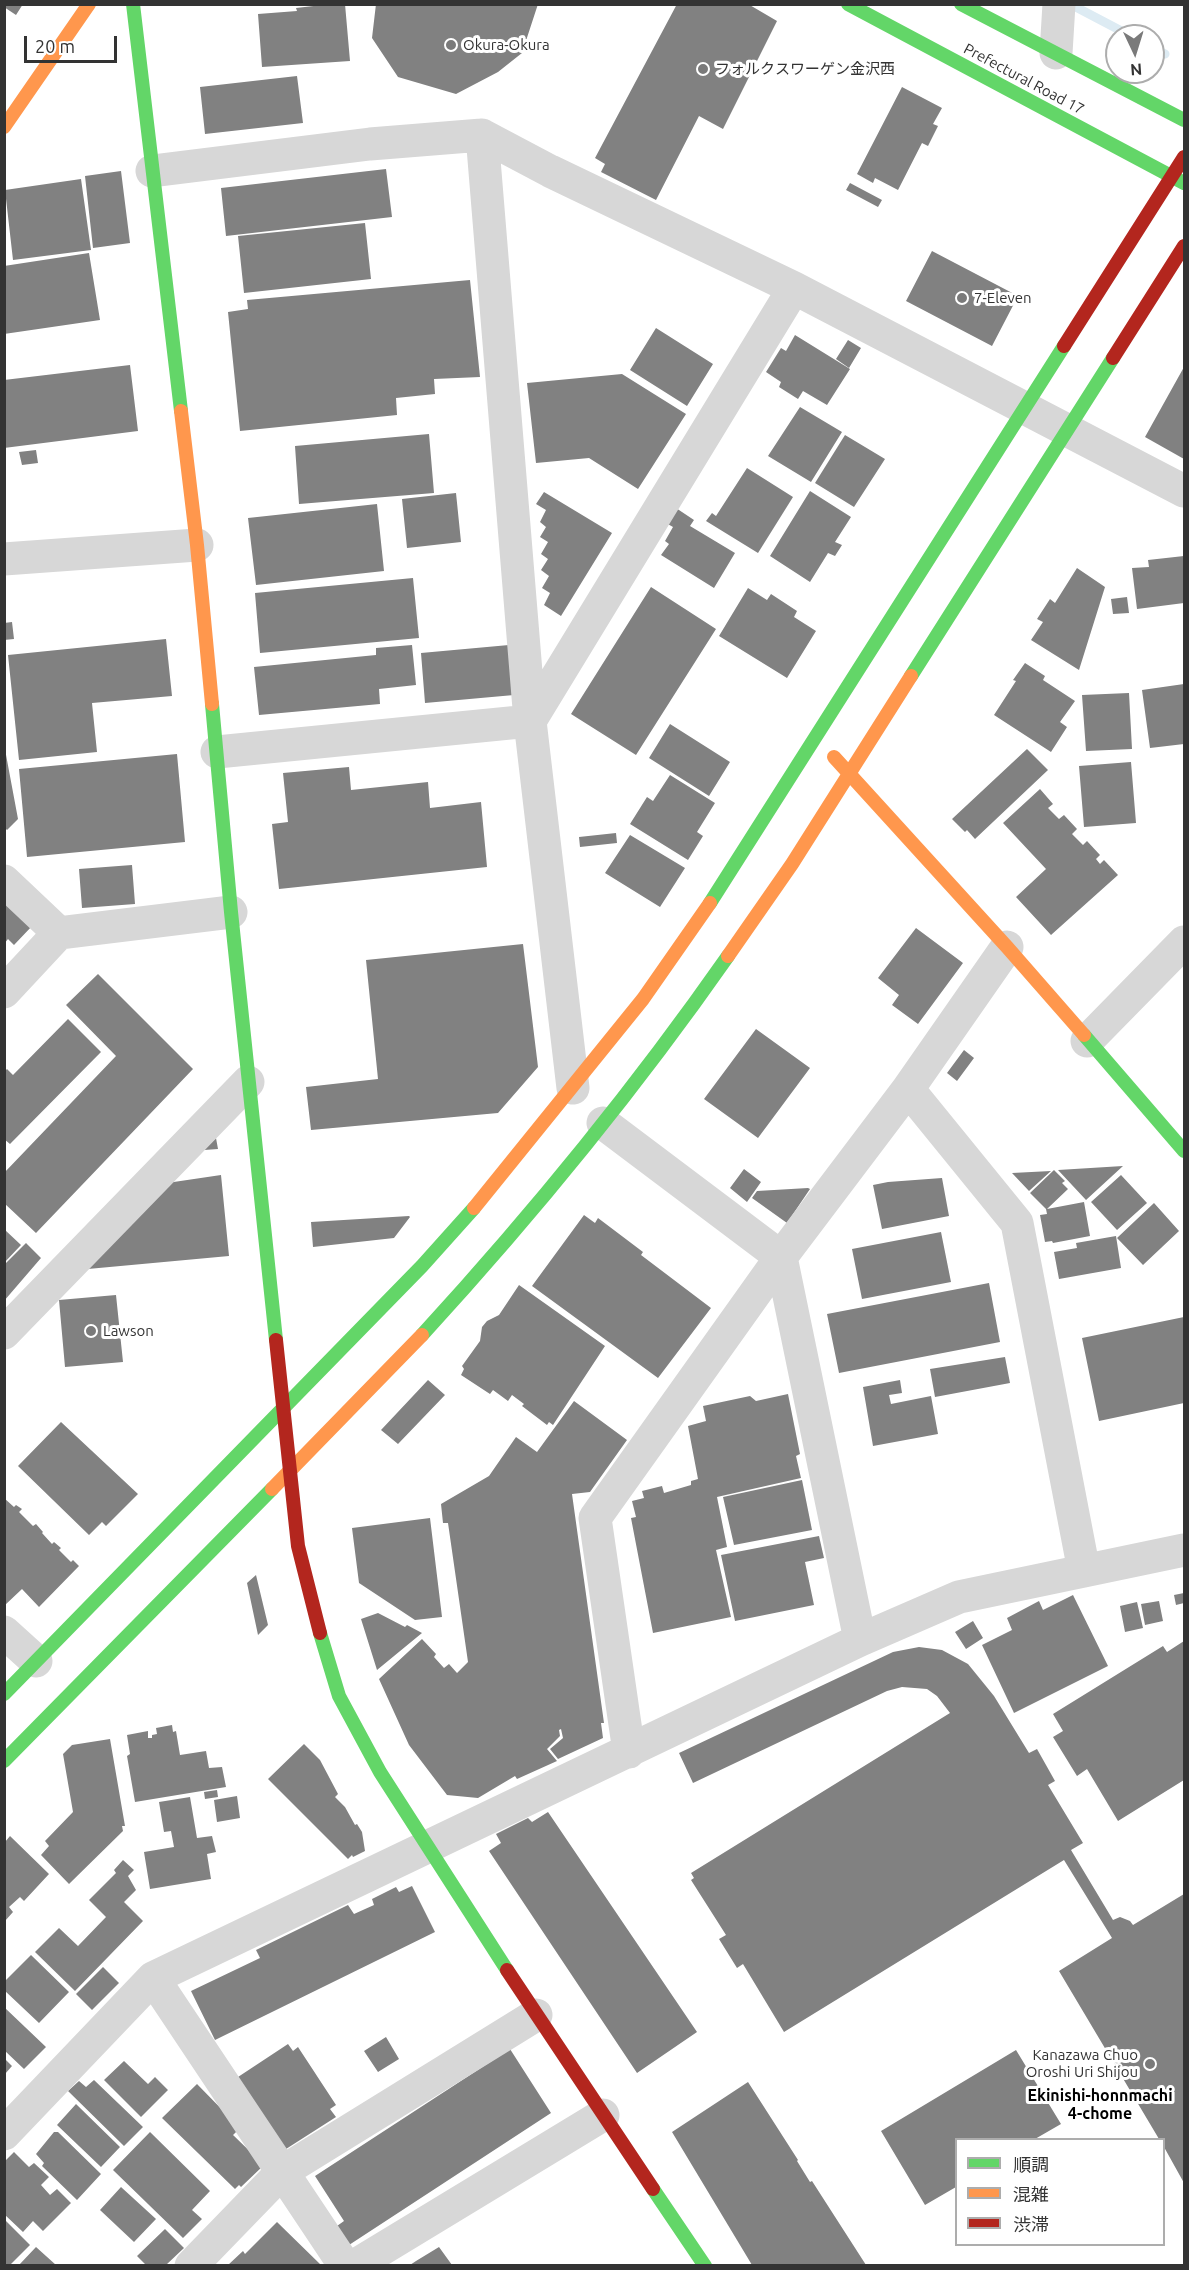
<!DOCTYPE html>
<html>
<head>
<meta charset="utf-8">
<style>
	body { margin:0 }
	#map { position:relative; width:1189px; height:2270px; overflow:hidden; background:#fff; font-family:Ubuntu,"Noto Sans JP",sans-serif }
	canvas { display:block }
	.frame { position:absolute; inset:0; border:6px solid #333; pointer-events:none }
	.legend { position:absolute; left:955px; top:2138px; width:210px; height:108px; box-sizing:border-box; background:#fff; border:2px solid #adadad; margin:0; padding:8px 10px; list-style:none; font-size:18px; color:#333 }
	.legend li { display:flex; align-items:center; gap:12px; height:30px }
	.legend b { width:30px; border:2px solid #adadad }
	.north { position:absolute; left:1105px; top:24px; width:60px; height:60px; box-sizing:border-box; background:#fff; border:2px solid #adadad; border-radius:50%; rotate:176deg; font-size:16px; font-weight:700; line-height:24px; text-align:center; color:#333 }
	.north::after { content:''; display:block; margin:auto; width:21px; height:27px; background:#7a7a7a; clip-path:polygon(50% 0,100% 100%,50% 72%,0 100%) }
	.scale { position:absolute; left:24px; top:36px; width:93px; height:27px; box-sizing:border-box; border:3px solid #333; border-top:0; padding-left:8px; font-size:18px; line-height:21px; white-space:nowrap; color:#333; -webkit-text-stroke:4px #fff; paint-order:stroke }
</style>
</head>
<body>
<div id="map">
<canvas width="1189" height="2270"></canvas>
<div class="frame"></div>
<ul class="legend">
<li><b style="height:8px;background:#63d668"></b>順調</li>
<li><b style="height:8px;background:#ff974d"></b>混雑</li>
<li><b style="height:8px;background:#b3261e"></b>渋滞</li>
</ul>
<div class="north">N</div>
<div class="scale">20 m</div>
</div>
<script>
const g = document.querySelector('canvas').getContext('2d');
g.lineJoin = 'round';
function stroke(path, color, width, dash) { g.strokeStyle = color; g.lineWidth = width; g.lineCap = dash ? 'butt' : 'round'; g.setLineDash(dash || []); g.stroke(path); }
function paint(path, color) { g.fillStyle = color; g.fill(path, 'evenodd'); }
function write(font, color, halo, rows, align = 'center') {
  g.font = font + ' Ubuntu,"Noto Sans JP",sans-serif'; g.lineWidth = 6; g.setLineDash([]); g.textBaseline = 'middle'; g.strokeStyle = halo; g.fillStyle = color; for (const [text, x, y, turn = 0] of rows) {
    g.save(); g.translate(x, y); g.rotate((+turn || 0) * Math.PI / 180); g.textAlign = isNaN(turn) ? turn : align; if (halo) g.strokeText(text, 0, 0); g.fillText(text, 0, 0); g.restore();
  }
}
stroke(new Path2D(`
	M1070 4 1131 36
	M1153 48 1165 54`), '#ddebf3', 9);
paint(new Path2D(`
	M4 4H23L16 15 4 7Z
	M331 4H345L350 61 262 67 258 14 297 11 296 8Z
	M376 4H538L522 53 498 72 456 94 398 77 372 38Z
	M677 4H748L777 21 723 129 699 116 656 200 601 172 605 164 595 158Z
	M297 76 303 123 205 134 200 87Z
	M902 87 942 108 933 124 938 126 928 146 922 143 898 190 875 178 873 183 857 174Z
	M386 169 392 217 226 236 221 188Z
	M121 171 130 243 93 248 85 176Z
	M81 179 91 250 13 260 5 190Z
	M850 183 882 200 878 207 846 190Z
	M365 223 371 279 244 293 238 236Z
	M932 251 1018 296 992 346 906 301Z
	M89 253 100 320 4 334V266Z
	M470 280 480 377 434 379 435 394 396 398 397 415 240 431 228 312 248 309 247 300Z
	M656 328 713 364 687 406 630 370Z
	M795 335 850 369 827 405 803 391 798 399 779 387 781 382 766 372 781 348 786 351Z
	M848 340 861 348 849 368 836 359Z
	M130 365 138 431 4 448V380Z
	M1184 367V459L1145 437Z
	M622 374 686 414 638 489 589 458 536 463 527 383Z
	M800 407 842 432 811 482 768 456Z
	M429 434 434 493 299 504 295 446Z
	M845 435 885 459 854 507 815 483Z
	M36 450 38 463 22 465 19 452Z
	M747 468 793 497 758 553 706 521 712 513 716 516Z
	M810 491 851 517 835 542 842 545 835 556 828 553 810 582 770 556Z
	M544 492 612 533 561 616 544 605 550 593 542 588 549 576 541 570 548 559 541 554 548 542 540 537 546 527 540 522 546 510 536 504Z
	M456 493 461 542 407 548 402 499Z
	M377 504 384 571 256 585 248 518Z
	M676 508 694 520 690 526 735 553 714 588 661 555 669 544 665 541 673 527 666 523Z
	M1184 556V603L1137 609 1132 568 1149 567 1148 560Z
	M1077 568 1105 587 1079 670 1031 640 1043 622 1037 619 1050 599 1055 603Z
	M413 578 419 638 260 653 255 593Z
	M651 587 716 629 636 755 571 714Z
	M748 588 767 600 771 594 797 611 794 617 816 631 787 678 719 636Z
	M1127 597 1129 613 1113 614 1111 599Z
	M12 622 14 639 4 640V623Z
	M166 639 172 696 92 703 97 752 19 760 8 655Z
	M412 645 416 685 379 689 380 704 259 715 254 667 376 655V648Z
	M509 645 514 695 425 703 421 653Z
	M1025 663 1045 676 1043 680 1075 701 1060 722 1067 727 1051 752 994 715 1016 681 1013 680Z
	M1184 684V744L1150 748 1142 690Z
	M1129 693 1132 749 1086 751 1082 695Z
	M670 724 730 762 709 796 649 758Z
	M4 744 18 819 7 830 4 827Z
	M1027 749 1048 770 975 839 967 830 965 832 952 819Z
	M177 754 185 842 27 857 19 769Z
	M1131 762 1136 823 1084 827 1079 766Z
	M349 767 351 790 428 782 430 808 481 802 487 867 279 889 272 824 288 822 283 773Z
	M670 775 715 803 697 832 703 836 688 860 630 824 647 797 653 801Z
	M1040 789 1053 804 1048 808 1059 819 1064 815 1077 829 1072 834 1083 845 1087 841 1100 855 1096 859 1100 864 1104 860 1118 875 1051 935 1016 897 1046 869 1003 823Z
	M616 833 617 843 580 847 579 837Z
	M630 835 685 868 660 907 605 873Z
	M132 865 135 904 82 908 79 869Z
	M4 899 33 925 14 945 8 939 4 944Z
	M916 928 963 963 918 1024 892 1005 899 995 878 978Z
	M523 944 538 1067 498 1113 311 1130 306 1087 378 1079 366 960Z
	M98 974 193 1069 36 1233 4 1203V1173L116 1056 66 1005Z
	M68 1019 101 1052 10 1144 4 1139V1072L7 1069 13 1075Z
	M756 1029 810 1068 758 1138 704 1099Z
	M964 1050 974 1058 957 1081 947 1073Z
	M216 1138 218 1149 204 1150Z
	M1123 1166 1086 1200 1058 1170Z
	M744 1169 761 1182 747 1202 730 1188Z
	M1054 1170 1065 1181 1062 1183 1068 1189 1047 1209 1084 1202 1090 1236 1053 1243 1052 1241 1045 1242 1040 1215 1047 1214 1046 1209 1030 1193Z
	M1051 1171 1029 1191 1012 1173Z
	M221 1175 229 1256 77 1270 167 1183Z
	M1121 1175 1147 1203 1117 1230 1091 1202Z
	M942 1178 949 1216 882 1229 873 1185 888 1182Z
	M808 1188 810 1189 787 1223 752 1198 757 1191Z
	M1154 1203 1179 1231 1143 1265 1117 1238Z
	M584 1215 595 1223 598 1218 643 1252 641 1255 711 1308 658 1378 532 1286Z
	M409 1216 410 1217 394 1238 313 1247 311 1222Z
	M4 1229 21 1245 4 1263Z
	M941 1232 951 1282 862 1299 852 1249Z
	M1116 1236 1121 1268 1059 1279 1054 1252 1077 1248 1076 1243Z
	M26 1243 41 1258 4 1301V1265Z
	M989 1283 1000 1342 839 1373 827 1314Z
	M519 1285 605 1346 553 1425 549 1422 547 1425 522 1406 524 1404 512 1395 508 1401 493 1390 490 1394 461 1375 464 1369 462 1366 480 1341 482 1327 487 1321 499 1315Z
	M116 1295 123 1362 65 1367 59 1300Z
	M1184 1317V1403L1099 1421 1082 1338Z
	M1005 1357 1010 1383 935 1397 930 1369Z
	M428 1380 445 1395 398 1444 381 1430Z
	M900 1380 902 1393 889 1395 891 1404 931 1396 938 1434 873 1446 863 1387Z
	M788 1394 800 1454 796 1456 801 1478 717 1497 727 1547 716 1550 731 1617 653 1633 631 1518 636 1517 632 1501 644 1498 642 1491 662 1486 664 1493 691 1485V1481L698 1479 688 1426 706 1421 703 1406 750 1396 756 1401Z
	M574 1401 627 1440 590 1492 572 1494 604 1723H601L603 1738 558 1759 550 1749 563 1738 561 1729 559 1730 560 1736 547 1749 557 1761 517 1779 515 1776 478 1798 447 1795 409 1745 379 1679 422 1639 436 1654 434 1657 444 1668 449 1664 457 1673 468 1662 448 1523H443L441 1504 489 1476 516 1437 537 1452Z
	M61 1422 138 1494 106 1526 102 1522 89 1535 18 1466Z
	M802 1480 812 1530 734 1545 723 1497Z
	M4 1498 14 1507 16 1505 22 1509 19 1512 33 1526 36 1524 43 1532 42 1533 52 1544 54 1542 61 1548 59 1550 71 1562 73 1560 79 1566 39 1607 22 1589 4 1606Z
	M430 1518 442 1617 415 1620 359 1583 352 1528Z
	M819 1536 824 1558 805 1562 814 1605 735 1621 721 1555Z
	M256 1575 268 1625 258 1635 247 1583Z
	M1184 1593V1603L1176 1605 1174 1595Z
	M1073 1595 1108 1666 1014 1713 982 1645 1012 1630 1007 1618 1039 1601 1043 1610Z
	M1159 1601 1163 1621 1145 1625 1141 1604Z
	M1137 1602 1143 1628 1125 1632 1120 1606Z
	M378 1613 405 1627 407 1625 422 1633 377 1670 361 1619Z
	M973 1621 983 1638 966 1649 955 1632Z
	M1184 1641V1780L1118 1821 1087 1769 1077 1776 1053 1737 1063 1731 1053 1714 1163 1646 1167 1652Z
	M919 1647 942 1650 968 1664 994 1696 1029 1753 1037 1749 1055 1781 1048 1785 1083 1843 1071 1850 1113 1920 1120 1917 1130 1921 1133 1925 1184 1894V2183L1164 2147V2139H1159L1059 1971 1112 1938 1064 1860 784 2032 743 1964 737 1968 719 1939 726 1935 691 1880 694 1878 691 1873 950 1713 937 1696 927 1689 902 1687 887 1691 693 1783 679 1753 893 1652Z
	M172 1725 173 1732 176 1731 180 1755 206 1751 209 1768 222 1767 226 1787 135 1802 127 1756 130 1754 127 1735 148 1731V1738H152V1735L157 1734 156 1728Z
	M110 1739 125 1826H122L123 1831 69 1884 41 1855 49 1846 45 1841 73 1812 63 1754 72 1745Z
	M304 1744 320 1760 338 1794 335 1797 345 1807 355 1825 357 1824 362 1832 365 1851 353 1857 352 1855 348 1859 268 1779Z
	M217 1790 218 1797 205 1799 204 1792Z
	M237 1796 240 1818 217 1822 214 1800Z
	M190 1797 197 1838 212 1836 216 1852 207 1854 211 1879 150 1889 144 1852 174 1847 171 1831 164 1832 159 1802Z
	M548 1812 697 2032 637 2073 489 1851 501 1843 496 1834 528 1818 532 1822Z
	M10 1836 49 1874 24 1901 20 1897 9 1907 13 1912 5 1921V1842Z
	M123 1860 134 1870 128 1876 136 1890 124 1902 143 1921 75 1991 35 1952 59 1928 78 1946 106 1917 89 1900 116 1873 114 1870Z
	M412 1886 435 1932 215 2040 191 1991 260 1958 256 1950 348 1905 354 1914 374 1905 372 1899 396 1887 399 1892Z
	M31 1955 69 1992 39 2023 4 1990V1982Z
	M103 1967 119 1983 92 2010 76 1994Z
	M4 2007 46 2047 24 2069 4 2050Z
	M386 2037 399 2059 378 2072 364 2051Z
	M288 2044 293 2051 298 2047 336 2105 330 2109 336 2117 286 2149 238 2077Z
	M510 2049 551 2113 349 2245 337 2226 344 2221 315 2176Z
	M1016 2050 1061 2124 1035 2139H957L956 2187 925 2205 881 2131Z
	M5 2059 12 2066 5 2074Z
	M124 2061 148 2084 155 2077 168 2090 141 2117 104 2080Z
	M94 2080 143 2127 124 2146 68 2091 79 2081 86 2087Z
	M748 2082 798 2160 797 2161 810 2182 812 2181 866 2265H752L672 2132Z
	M197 2084 240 2128 233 2135 264 2165 241 2187 239 2185 235 2189 162 2118Z
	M76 2104 120 2147 101 2167 57 2125Z
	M54 2132H58L101 2174 77 2200 42 2166 44 2163 36 2154Z
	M150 2132 210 2191 192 2210 202 2219 183 2238 113 2170Z
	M14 2152 29 2167 34 2163 49 2177 41 2185 50 2195 57 2189 71 2203 43 2231 33 2221 23 2232 4 2214V2162Z
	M121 2187 156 2219 134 2242 100 2210Z
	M5 2220 30 2245 10 2265H5Z
	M277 2222 321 2265H228L243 2251 245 2254Z
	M165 2229 184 2248 166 2265H146L137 2256Z
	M36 2247 56 2265H19Z
	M439 2247 452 2265H410L416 2261Z`), '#818181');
stroke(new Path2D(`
	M1056 53 1059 4
	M482 135 530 721 573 1088
	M152 171 370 144 482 135 550 171 794 288 1184 491
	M4 559 197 545
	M217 752 530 721 794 288
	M4 881 59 933
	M4 992 59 933 231 912
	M1087 1041 1184 942
	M908 1089 1017 1223 1084 1571
	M603 1123 781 1257 860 1640
	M4 1333 248 1082
	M4 1632 36 1661
	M629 1752 595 1518 781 1257 908 1089 1007 947
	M153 1978 345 2266
	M4 2134 153 1978 860 1640 959 1597 1184 1550
	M191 2266 282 2172 536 2015
	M354 2266 603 2115`), '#d7d7d7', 33);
stroke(new Path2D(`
	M133 4 181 411
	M848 4 1184 183
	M961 4 1184 120
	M911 676 1113 358
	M212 704 231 912 276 1340
	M710 903 1064 346
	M1084 1035 1184 1151
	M422 1335C532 1215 635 1089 728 956
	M320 1633 339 1696 380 1772 507 1970
	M4 1694 422 1266 474 1208
	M4 1761 272 1489
	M653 2189 705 2266`), '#63d668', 14);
stroke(new Path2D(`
	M4 127 89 4
	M181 411 197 545 212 704
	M834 757 1007 947 1084 1035
	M728 956 792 864 911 676
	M474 1208 643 999 710 903
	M272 1489 422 1335`), '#ff974d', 14);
stroke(new Path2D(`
	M1064 346 1184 157
	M1113 358 1184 246
	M276 1340 298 1546 320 1633
	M507 1970 653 2189`), '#b3261e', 14);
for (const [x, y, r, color] of [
	[451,45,6,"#7a7a7a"],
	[703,69,6,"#7a7a7a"],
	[962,298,6,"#7a7a7a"],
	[91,1331,6,"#7a7a7a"],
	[1150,2064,6,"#7a7a7a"]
]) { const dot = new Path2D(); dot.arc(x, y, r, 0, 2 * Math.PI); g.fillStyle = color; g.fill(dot); stroke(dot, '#fff', 2); }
write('15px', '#333', '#fff', [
	["Okura-Okura",463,45],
	["フォルクスワーゲン金沢西",715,69],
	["7-Eleven",974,298],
	["Lawson",103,1331],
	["Kanazawa Chuo",1138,2055,"right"],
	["Oroshi Uri Shijou",1138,2072,"right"]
], 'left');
write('15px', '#333', '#fff', [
	["Prefectural Road 17",1024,79,28]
]);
write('bold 16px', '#000', '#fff', [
	["Ekinishi-honnmachi",1100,2096],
	["4-chome",1100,2114]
]);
</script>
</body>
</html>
